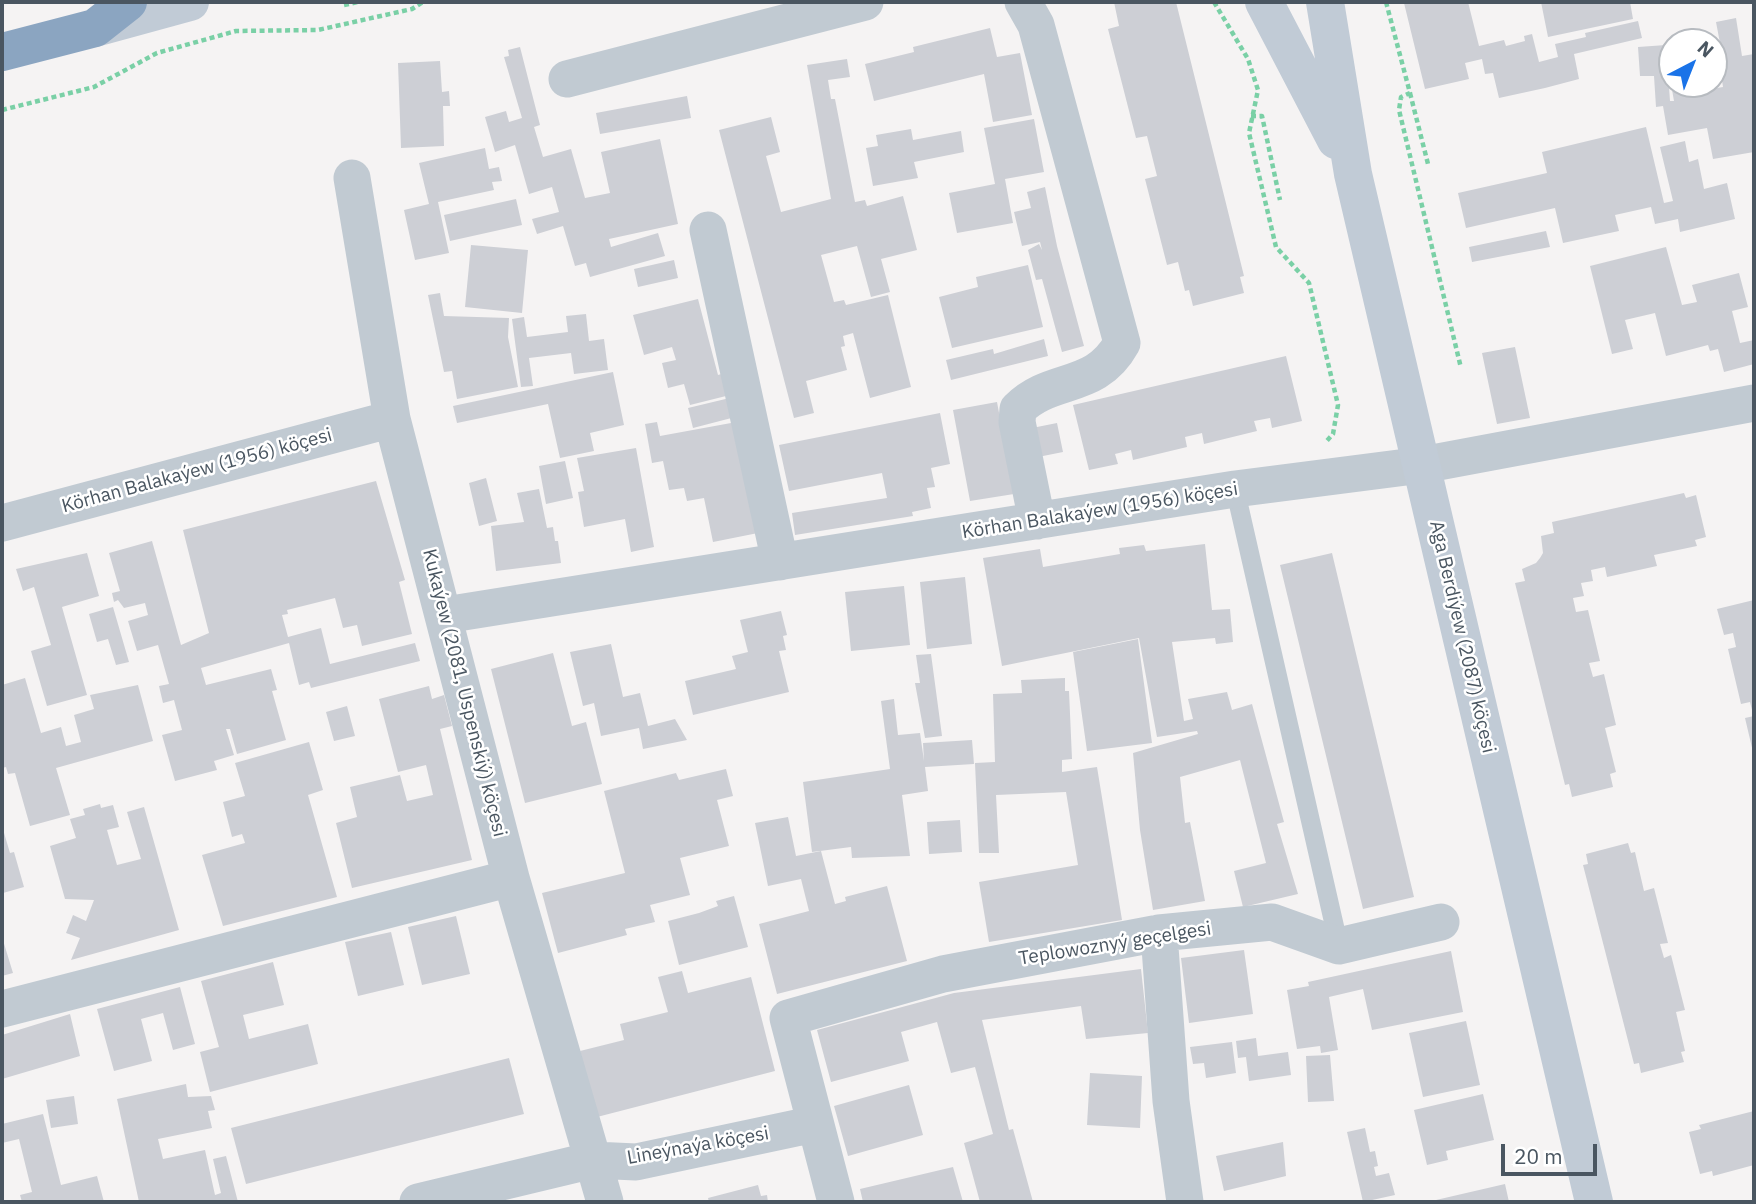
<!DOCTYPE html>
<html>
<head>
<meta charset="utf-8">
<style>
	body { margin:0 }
	#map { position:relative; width:1756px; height:1204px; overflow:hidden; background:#f5f3f3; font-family:"IBM Plex Sans",sans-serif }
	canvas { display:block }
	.frame { position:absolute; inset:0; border:4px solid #4a5661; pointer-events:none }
	.north { position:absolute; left:1658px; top:28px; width:70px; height:70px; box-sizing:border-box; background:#fff; border:2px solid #b7bbc0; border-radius:50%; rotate:42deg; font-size:19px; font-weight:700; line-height:28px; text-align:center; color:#4a5661 }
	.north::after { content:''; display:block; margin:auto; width:24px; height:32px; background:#1a73e8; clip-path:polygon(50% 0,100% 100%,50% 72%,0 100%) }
	.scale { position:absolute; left:1501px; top:1144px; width:96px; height:32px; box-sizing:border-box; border:4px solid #4a5661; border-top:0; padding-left:9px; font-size:21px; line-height:24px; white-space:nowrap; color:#4a5661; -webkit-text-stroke:5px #fff; paint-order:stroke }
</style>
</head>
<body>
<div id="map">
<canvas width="1756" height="1204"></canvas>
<div class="frame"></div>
<div class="north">N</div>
<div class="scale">20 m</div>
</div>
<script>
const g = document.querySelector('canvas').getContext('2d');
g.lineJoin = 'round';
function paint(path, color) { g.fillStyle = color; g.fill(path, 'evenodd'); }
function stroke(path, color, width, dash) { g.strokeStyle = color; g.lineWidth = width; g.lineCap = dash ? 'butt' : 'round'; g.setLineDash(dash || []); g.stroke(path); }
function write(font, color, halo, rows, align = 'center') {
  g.font = font + ' "IBM Plex Sans",sans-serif'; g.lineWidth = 5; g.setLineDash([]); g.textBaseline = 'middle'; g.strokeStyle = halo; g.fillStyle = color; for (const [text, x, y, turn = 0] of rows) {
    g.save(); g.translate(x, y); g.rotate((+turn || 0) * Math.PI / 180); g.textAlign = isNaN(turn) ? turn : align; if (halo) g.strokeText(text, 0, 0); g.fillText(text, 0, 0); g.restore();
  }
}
paint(new Path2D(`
	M1114 2H1176L1244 276 1240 277 1244 293 1193 306 1189 290 1185 291 1178 262 1167 265 1145 179 1157 176 1147 136 1136 138 1108 29 1119 26Z
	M1410 2H1468L1479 46 1504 40 1506 46 1525 41 1524 36 1532 34 1539 62 1558 57 1555 44 1586 37 1585 33 1638 21 1642 38 1574 54 1579 79 1545 88 1499 98 1493 73 1485 74 1482 59 1465 63 1469 79 1425 89 1404 3Z
	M1541 2H1630L1633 19 1548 37Z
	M1736 18 1742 56 1754 54V152L1713 159 1707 128 1668 135 1663 106 1656 107 1654 76H1640L1638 47 1666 45 1670 101H1674L1671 84H1704L1705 90 1723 87 1719 60 1723 59 1716 22Z
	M990 28 997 57 1020 53 1032 115 993 122 984 74 874 101 865 64 914 52 913 47Z
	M520 47 540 125 534 127 543 157 571 149 585 198 610 193 601 152 660 139 678 224 609 239 611 247 658 233 665 256 590 277 586 263 575 266 563 226 537 234 532 219 559 212 552 187 529 194 515 145 495 152 485 117 506 111 509 122 522 118 504 57 509 56 508 50Z
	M847 59 850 77 828 80 831 99H835L855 202 865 200 867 206 903 196 917 250 881 259 890 292 871 297 857 246 821 255 834 302 844 300 846 305 888 295 911 387 870 398 853 333 843 336 845 346 841 347 847 370 806 381 814 413 794 418 719 130 771 117 780 152 766 156 781 212 831 199 807 65Z
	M440 61 442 92 449 91 450 106H443L444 146 401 148 398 63Z
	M687 96 691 118 600 134 596 113Z
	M1034 119 1044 172 1005 179 1013 223 957 233 949 193 995 184 984 128Z
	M1646 127 1664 203 1673 201 1660 147 1685 141 1689 162 1698 159 1704 189 1727 183 1735 219 1680 232 1678 219 1655 224 1651 207 1615 215 1619 231 1563 243 1555 208 1466 228 1458 193 1547 173 1542 152Z
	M911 129 913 140 961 131 964 152 914 162 918 178 873 186 866 148 878 146 876 135Z
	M485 148 489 169 499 167 502 181 492 182 494 190 438 202 449 253 415 260 404 210 429 204 419 163Z
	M1045 187 1057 246 1084 346 1062 352 1042 279 1036 280 1028 250 1039 244 1042 250 1040 242 1022 246 1014 212 1031 208 1027 192Z
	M516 199 522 225 450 241 444 215Z
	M1546 231 1550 247 1472 262 1469 247Z
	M471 245 528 250 522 313 465 307Z
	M1666 247 1682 305 1697 302 1692 285 1739 273 1748 307 1732 311 1740 343 1754 340V364L1724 372 1718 349 1710 351 1708 345 1666 356 1655 313 1625 320 1633 349 1612 354 1590 266Z
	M674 260 678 278 638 287 634 269Z
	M1028 265 1043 327 952 348 939 297 978 287 976 277Z
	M440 293 444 316 509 318 508 337 518 387 457 399 452 371 444 372 428 295Z
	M698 299 718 375 732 371 738 393 690 405 684 384 668 388 662 363 676 360 672 347 644 355 633 315Z
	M586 314 589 341 604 339 608 370 574 374 571 353 529 358 533 386 521 387 512 319 524 317 527 337 568 332 566 316Z
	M1044 339 1048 356 951 380 946 360 993 349 994 354Z
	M1515 347 1530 418 1497 424 1482 353Z
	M1286 356 1302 421 1272 428 1270 418 1254 421 1257 431 1204 444 1202 433 1185 437 1187 447 1133 460 1131 450 1115 454 1118 464 1089 470 1073 405Z
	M613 372 624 425 590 433 594 451 560 458 548 404 457 423 453 406Z
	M738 396 743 415 693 428 688 408Z
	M997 402 1014 494 970 501 953 410Z
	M940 413 950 464 931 468 935 487 927 488 931 508 912 512 913 516 795 535 792 513 887 498 882 473 789 491 779 445Z
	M742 421 758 533 713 542 704 498 687 501 684 488 669 490 663 461 652 463 645 424 657 422 660 436Z
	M1057 423 1063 452 1033 458 1027 429Z
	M636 448 654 547 631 552 625 519 584 527 578 492 584 491 577 458Z
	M565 461 573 498 546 504 539 466Z
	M486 478 497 521 479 526 469 483Z
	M376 481 405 580 399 582 412 634 362 646 357 625 343 628 335 598 287 610 288 614 282 615 288 637 321 628 330 664 415 643 420 661 311 688 309 682 299 685 289 643 201 668 206 685 271 669 277 690 272 691 286 740 237 754 230 729H226L234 755 214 761 217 770 175 781 162 735 182 730 174 700 163 703 159 686 169 684 158 645 137 651 128 621 148 615 145 603 124 608 118 600 114 602 112 593 120 591 109 553 152 541 181 645 209 633 183 530Z
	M539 489 547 528 553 527 555 541H558L561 563 496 571 491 526 524 522 517 493Z
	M1684 493 1686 498 1696 495 1706 537 1695 540 1697 546 1654 555 1657 566 1607 577 1605 567 1591 570 1593 581 1581 583 1584 596 1573 598 1576 612 1588 610 1600 661 1589 663 1593 677 1604 674 1616 725 1605 728 1616 772 1610 774 1613 787 1572 797 1569 784 1565 785 1515 583 1525 581 1522 569 1536 563 1540 558 1543 553 1541 536 1554 533 1552 522Z
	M1205 544 1212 610 1230 609 1233 642 1216 644 1215 638 1172 642 1184 721 1193 719 1188 699 1227 692 1232 710 1252 704 1284 822 1277 824 1298 894 1243 907 1234 871 1266 863 1240 760 1180 777 1185 823 1190 822 1205 901 1153 910 1140 830 1133 753 1198 734 1197 731 1157 737 1139 638 1002 666 983 558 1040 549 1043 567 1120 554 1119 548 1144 545 1146 551Z
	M87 553 99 596 62 607 87 695 47 706 31 651 51 645 34 587 23 591 16 569Z
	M1332 553 1414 897 1363 909 1280 565Z
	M965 577 972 644 927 649 920 582Z
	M904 586 910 645 851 651 845 592Z
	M1754 600V714H1753L1750 702 1741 704 1728 649 1736 647 1733 633 1724 635 1717 609Z
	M113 607 129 662 116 665 108 639 97 642 89 614Z
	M781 611 787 635 783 636 786 650 779 651 789 692 693 715 685 681 736 669 732 656 748 652 740 620Z
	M1138 639 1152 743 1087 751 1073 652Z
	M611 644 623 697 640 693 648 726 675 719 687 740 643 749 639 728 601 736 594 703 583 706 570 652Z
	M553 653 572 726 586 722 602 784 525 803 491 669Z
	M931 654 942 736 925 738 915 683H920L916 655Z
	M25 678 41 733 61 727 66 746 81 742 74 715 94 709 90 695 138 685 153 741 56 768 70 815 30 826 15 773 8 774 6 767 2 768V685Z
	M1065 678V691H1069L1072 759 1062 760V772L1097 767 1122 920 989 942 979 882 1078 865 1066 792 996 795 999 853H979L975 763 995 762 993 694 1022 693 1021 680Z
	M429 686 432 699 444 695 452 726 440 729 472 860 352 888 336 823 357 817 350 787 400 775 407 801 433 795 426 765 398 772 379 699Z
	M894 699 898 735 920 733 924 761 923 743 972 740 974 764 925 767 928 791 902 795 910 856 852 858 851 847 812 852 803 782 890 769 881 701Z
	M347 706 355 736 334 741 326 712Z
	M1754 716V752H1753L1745 718Z
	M309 742 323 790 308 795 337 897 223 926 202 855 245 843 242 834 232 837 223 802 245 796 235 763Z
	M726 769 733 796 717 800 729 846 680 858 690 895 650 905 655 922 625 929 627 935 558 953 542 893 625 873 604 791 676 773 679 780Z
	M100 804 101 808 113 805 119 827 107 830 117 865 141 859 127 812 144 807 179 930 71 960 80 938 66 933 73 915 86 921 94 900 65 899 50 846 76 838 70 819 85 815 83 809Z
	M788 817 796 856 821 851 835 904 846 901 845 897 887 886 907 961 777 994 759 924 809 911 801 879 768 886 755 823Z
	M960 820 962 852 929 854 927 822Z
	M2 826 10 853 14 852 24 887 3 893Z
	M1628 843 1631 853 1635 852 1644 891 1654 888 1668 943 1660 944 1664 958 1671 955 1685 1010 1676 1012 1685 1051 1681 1052 1684 1062 1641 1073 1639 1063 1634 1064 1583 865 1588 864 1586 854Z
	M734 896 748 947 679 965 668 921 699 913 718 906 716 901Z
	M456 916 470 974 422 985 408 927Z
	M391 932 404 985 358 996 345 942Z
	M2 937 13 973 2 976Z
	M1244 950 1253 1014 1189 1023 1181 958Z
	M1451 951 1463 1012 1372 1030 1363 989 1329 997 1338 1050 1321 1053 1320 1046 1297 1049 1287 990 1309 986 1308 982Z
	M273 962 284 1005 243 1015 249 1039 308 1024 318 1064 210 1092 200 1052 219 1047 201 981Z
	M1141 969 1148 1033 1086 1039 1081 1006 982 1020 1009 1130 1013 1129 1033 1202H980L964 1143 993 1134 975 1067 951 1073 937 1022 901 1032 909 1061 831 1082 817 1030 954 993Z
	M682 971 688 993 751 977 775 1071 597 1117 580 1051 624 1040 620 1024 668 1012 658 977Z
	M180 987 195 1044 173 1050 163 1013 141 1019 152 1061 114 1071 97 1009Z
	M70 1014 80 1056 2 1079V1035Z
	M1466 1021 1480 1085 1423 1097 1409 1033Z
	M1256 1038 1258 1056 1288 1052 1291 1075 1249 1081 1246 1057 1238 1058 1236 1041Z
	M1232 1042 1236 1073 1206 1078 1204 1063 1193 1064 1190 1047Z
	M1330 1055 1334 1101 1308 1102 1306 1056Z
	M509 1058 524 1114 246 1184 231 1128Z
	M1090 1073 1142 1076 1140 1128 1087 1125Z
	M186 1084 188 1097 211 1096 215 1110 208 1111 212 1128 158 1139 163 1159 205 1150 215 1195 221 1193 213 1159 226 1156 238 1202H139L117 1099Z
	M909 1085 923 1135 848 1156 834 1106Z
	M1483 1094 1494 1140 1446 1151 1448 1160 1427 1165 1414 1110Z
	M74 1096 78 1124 51 1128 46 1100Z
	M1754 1111V1165L1713 1176 1712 1171 1700 1174 1689 1132 1701 1129 1699 1125Z
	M43 1114 61 1185 97 1176 104 1202H22L20 1195 32 1192 19 1139 2 1143V1124Z
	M1365 1128 1370 1152 1375 1151 1378 1166 1374 1167 1376 1176 1389 1173 1395 1195 1363 1202 1347 1132Z
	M1283 1142 1286 1176 1224 1191 1216 1156Z
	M953 1167 963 1202H863L860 1189Z
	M1505 1184 1509 1202H1437L1436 1200Z
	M758 1185 761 1196 767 1195 768 1202H709L708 1198Z`), '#cdcfd5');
stroke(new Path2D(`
	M1214 2 1248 59 1258 90 1249 133 1276 247 1309 283 1338 405 1333 434 1325 443
	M1386 2 1410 93 1401 97 1399 110 1461 368
	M344 5 358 2
	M1410 93 1428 164
	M2 110 94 87 157 53 236 31 318 30 412 9 423 2
	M1251 116H1262L1280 200`), '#7ad0a6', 4.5, [5, 3.5]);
stroke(new Path2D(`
	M1235 489 1339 946`), '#c1cad2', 19);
stroke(new Path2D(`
	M1023 2 1036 25 1122 343C1095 392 1052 375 1018 409L1017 422 1037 521
	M567 79 865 2
	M352 178 392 419 511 878 605 1202
	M708 230 780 562
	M2 523 392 419
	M445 615 1235 489 1422 465 1754 403
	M1159 933 1171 1101 1185 1202
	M2 1009 511 878
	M418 1202 593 1160 636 1162 815 1124
	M836 1202 788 1018 943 974 1159 933 1272 922 1339 946 1441 922`), '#c1cad2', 37);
stroke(new Path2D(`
	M1264 2 1336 140
	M1325 2 1353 174 1594 1202
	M95 28 190 2`), '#c1cbd6', 38);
stroke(new Path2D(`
	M2 52 95 28 128 2`), '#8ba5c1', 38);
write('19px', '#4a5661', '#fff', [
	["Körhan Balakaýew (1956) köçesi",197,471,-15],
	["Körhan Balakaýew (1956) köçesi",1100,511,-9],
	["Aga Berdiýew (2087) köçesi",1462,637,77],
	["Kukaýew (2081, Uspenskiý) köçesi",464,693,76],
	["Teplowoznyý geçelgesi",1115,944,-9],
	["Lineýnaýa köçesi",698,1146,-10]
]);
</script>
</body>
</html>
